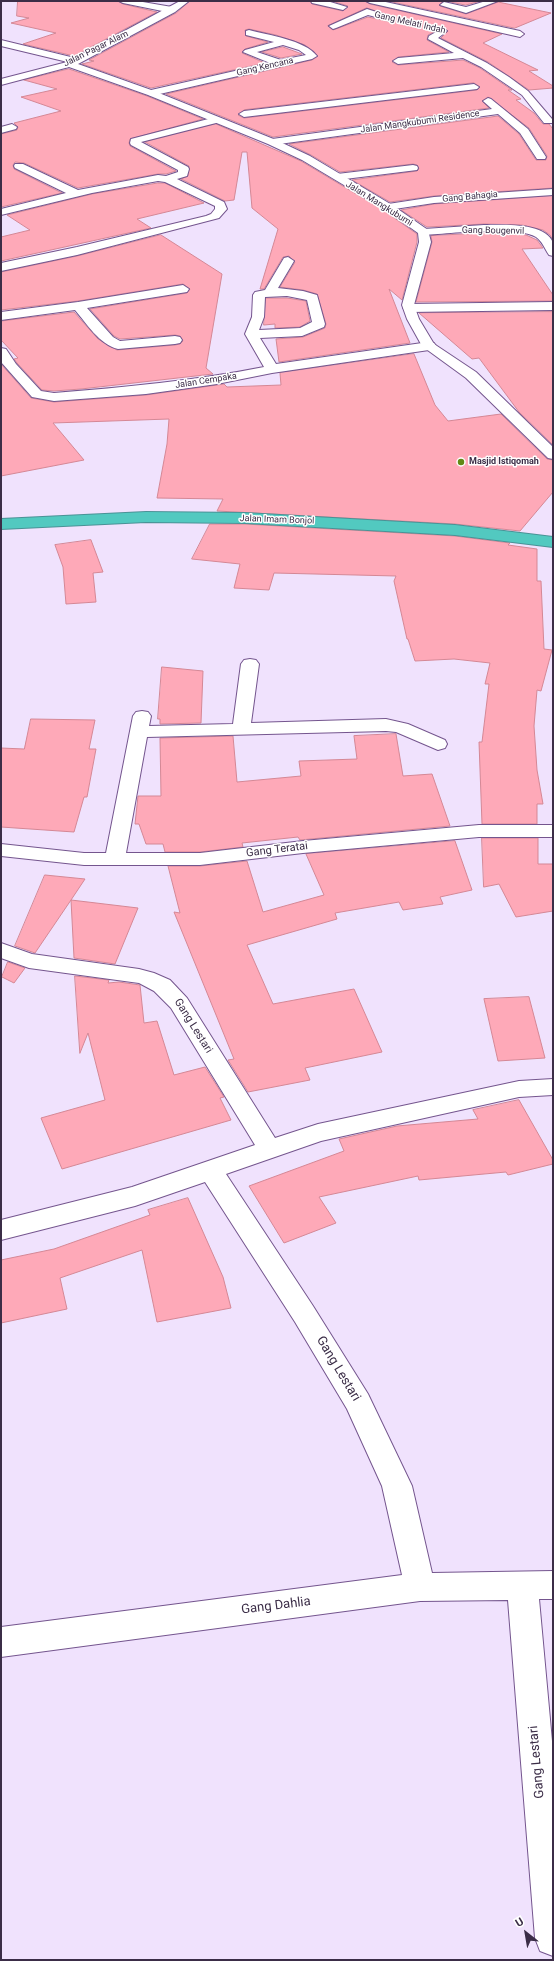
<!DOCTYPE html>
<html>
<head>
<meta charset="utf-8">
<style>
	body { margin:0 }
	#map { position:relative; width:554px; height:1961px; overflow:hidden; background:#f0e2fd; font-family:Roboto,sans-serif }
	canvas { display:block }
	.frame { position:absolute; inset:0; border:2px solid #3b2d47; pointer-events:none }
	.north { position:absolute; left:506px; top:1913px; width:40px; height:40px; -webkit-text-stroke:3px #fff; paint-order:stroke; rotate:329deg; font-size:11px; font-weight:700; line-height:16px; text-align:center; color:#3b2d47 }
	.north::after { content:''; display:block; margin:auto; width:14px; height:18px; background:#3b2d47; clip-path:polygon(50% 0,100% 100%,50% 72%,0 100%) }
</style>
</head>
<body>
<div id="map">
<canvas width="554" height="1961"></canvas>
<div class="frame"></div>
<div class="north">U</div>
</div>
<script>
const g = document.querySelector('canvas').getContext('2d');
g.lineJoin = 'round';
function paint(path, color) { g.fillStyle = color; g.fill(path, 'evenodd'); }
function stroke(path, color, width, dash) { g.strokeStyle = color; g.lineWidth = width; g.lineCap = dash ? 'butt' : 'round'; g.setLineDash(dash || []); g.stroke(path); }
function write(font, color, halo, rows, align = 'center') {
  g.font = font + ' Roboto,sans-serif'; g.lineWidth = 3; g.setLineDash([]); g.textBaseline = 'middle'; g.strokeStyle = halo; g.fillStyle = color; for (const [text, x, y, turn = 0] of rows) {
    g.save(); g.translate(x, y); g.rotate((+turn || 0) * Math.PI / 180); g.textAlign = isNaN(turn) ? turn : align; if (halo) g.strokeText(text, 0, 0); g.fillText(text, 0, 0); g.restore();
  }
}
const building = new Path2D(`
	M18 1H118L123 4 157 12 74 56 23 44 56 33 11 23 29 18 17 16Z
	M190 1H310L312 4 343 11 348 6 332 1H365L370 4 502 34 483 43 538 70 529 71 553 86V88L529 90 488 62 441 38 448 31 444 27 428 35 427 40 449 52 398 57 392 62 398 65 463 60 480 68 512 90H508L521 99 516 100 534 113 543 124H549L553 129V188L434 196 390 202 352 180 417 171 419 169 417 165 413 164 340 172 311 155 289 144 498 116 519 134 536 160H546L547 156 529 128 488 97 482 101 489 108 273 137 166 94 312 60 318 56 305 45 276 35 249 29 245 30 246 36 268 42 245 49 242 53 265 63 151 88 82 64 94 61 89 60 176 13ZM367 8 396 18 391 22 368 17 333 30 328 26ZM474 83 480 87 477 90 244 118 238 115 244 110Z
	M388 1H443L439 5 440 6 466 14 498 2 551 13 515 28Z
	M446 1H481L466 5Z
	M283 47 302 54 281 58 262 52Z
	M69 69 147 96 203 119 130 139 129 143 130 146 176 171 166 174H158L78 188 24 163 15 162 13 165 14 169 62 193 1 207V134L17 130 18 127 14 123 61 111 21 97 57 89 24 80Z
	M216 124 301 161 383 210 417 234V242L402 300 389 289 410 343 279 362 276 339 303 337 325 328 326 324 317 294 303 290 280 287 295 262 289 256 283 257 264 289H260L278 229 252 208 247 152H242L234 200 225 201 181 179 188 176 189 166 145 142Z
	M158 183H165L204 203 137 219 151 228 1 261V237L30 230 7 215 92 194Z
	M553 196V240L550 235 543 230 522 225 484 224 427 227 401 210 434 204Z
	M482 233H513L526 235 537 240 543 248 522 249 553 295V301L416 302 432 242 431 236Z
	M161 235 222 274 206 368 213 374 81 389 54 391 42 390 17 363 14 359 18 358 1 340V321L74 312 98 339 117 350 175 345 180 344 183 341 180 336 175 335 120 339 114 336 90 309 187 293 190 289 183 284 78 301 1 310V272L77 256Z
	M266 298H287L306 301 310 321 300 327 275 328V324L264 325Z
	M553 312V445L519 412 479 358 472 359 419 313Z
	M414 354 435 405 448 421 501 414 547 459 553 460V492L520 531 455 524 217 511 223 499 157 498 167 444 169 419 53 423 84 460 1 476V364L31 398 54 402 146 395 224 384 227 387 281 385 280 373Z
	M210 524H245L455 536 510 543 508 545 537 549V581H541L544 649 552 650 541 691 537 690 534 726 537 770 543 804H537V824H482L479 742H482L489 684H485L490 663 454 659 415 661 408 639H407L394 581 396 576 274 573 269 590 234 588 240 564 192 559Z
	M91 540 103 572 93 573 96 602 66 604 63 567 55 545Z
	M162 667 203 671 201 723 160 724V719H158Z
	M31 719 95 720 89 749H96L87 797H84L74 832 1 827V748L24 749Z
	M396 734 403 776 432 774 450 826 300 840 298 837 242 843 243 847 200 852H165L163 844H146L139 824H135L138 796H161L160 738 233 736 237 782 301 776 299 761 357 759 354 736Z
	M482 838H538V864H553V911L516 917 499 884 484 887Z
	M455 841 472 890 440 897 443 904 403 910 399 902 335 913 337 919 247 945 273 1004 354 989 382 1052 305 1068 310 1080 248 1092 228 1060 234 1059 174 912 180 913 168 866H200L247 861 263 912 324 895 306 854Z
	M45 875 85 879 71 900 138 908 115 964 74 958 71 900 35 953 15 946Z
	M8 962 25 968 14 983 2 977Z
	M75 976 109 980 108 983 119 982 140 985 144 1023 157 1021 174 1075 205 1067 224 1097 220 1098 231 1120 62 1169 41 1118 105 1100 88 1033 80 1053Z
	M529 997 545 1058 498 1061 484 999Z
	M519 1100 553 1160V1164L508 1175 506 1172 419 1180 418 1176 319 1197 336 1223 284 1243 249 1186 344 1151 339 1139 397 1126 478 1119 473 1110Z
	M188 1198 223 1277 231 1308 157 1322 142 1250 60 1278 67 1309 1 1323V1260L54 1249 150 1215 148 1210Z`);
paint(building, '#fea9b8');
stroke(building, '#d48795', 1);
const street = new Path2D(`
	M119 1H137L172 7 176 10 172 13 123 3Z
	M311 1H327L347 7 343 10 312 3Z
	M366 1H381L520 31 524 34 520 37 370 3Z
	M486 1H498L466 13 440 5 444 2 466 7Z
	M367 9 395 18 391 21 368 15 336 28 333 29 329 26Z
	M443 28 447 31 438 38 487 63 509 77 528 91 552 119 553 121 552 123H544L522 95 481 67 463 58 398 64 393 61 398 58 454 53 428 39 429 36Z
	M249 30C268 35 305 40 317 56L312 59 151 96 146 93 151 90 270 63 243 52 245 50 274 42 246 35V31ZM283 45 299 50 306 55 281 60 257 52Z
	M1 40 79 59 81 61 76 64 1 46Z
	M474 84 479 87 477 89 244 117 239 114 244 111Z
	M488 98 491 99 528 129 546 157 545 159H537L520 133 498 114 272 145 267 142 272 139 492 109 483 101Z
	M216 117 221 120 220 122 141 142 188 167 189 169 187 176 177 179 224 202 227 209 219 218 77 255 1 271V263L77 247 206 216 211 214 215 209V206L165 182 158 181 92 193 1 215V209L66 193 15 168 14 166 15 164H23L78 190 158 175 166 176 178 172V170L131 145 130 143 131 139Z
	M12 124 17 127 16 129 1 133V127Z
	M413 165 417 166 418 168 417 170 337 180 332 177 337 174Z
	M553 189V195L434 203 388 210 382 207 388 204 434 197Z
	M484 225C501 225 546 222 553 243 554 246 553 252 553 256L549 255C545 249 542 241 536 237 515 225 449 234 424 235L418 232 424 229Z
	M288 257 294 261 278 288 303 291 317 295 325 324 324 327 302 336 260 338 276 364 429 342 434 343 436 346 434 349 429 350 272 373 217 384 146 394 54 401 32 397 1 362V348L6 349 16 364 41 391 54 393C126 387 193 381 264 367L245 334 252 317 253 295 255 292 265 290 284 258ZM287 296 307 300 312 322 300 328 259 330 264 317 265 297Z
	M183 285 189 289 187 292 87 308 113 337 120 341 175 336 180 337 182 340 180 343 175 344 118 349C99 344 87 324 75 310L1 320V312L78 302Z
	M553 302V310L409 312 403 308 409 304Z
	M250 659 256 660 259 664 251 723 386 719 408 724 445 740 447 744 445 748 438 750 396 732 386 731 147 737 126 853H200L303 841 479 825H553V837H479L303 853 200 865H84L1 856V844L84 853H106L133 716 136 712 142 711 148 712 151 716 149 726 233 724 241 664 244 660Z
	M1 943 32 954 139 969 154 973 170 980 187 998 275 1138 318 1124 519 1081 553 1079V1095L519 1097 321 1141 226 1174 313 1306 368 1394 412 1486 432 1573 553 1571V1599H539L553 1752V1956L540 1951 535 1938 508 1600 420 1601 1 1657V1627L402 1575 382 1486 347 1409 295 1322 205 1182 135 1206 1 1240V1220L132 1187 255 1145 171 1008 154 991 139 983 29 968 1 958Z`);
const secondary = new Path2D(`
	M180 1H189L175 12 78 64 154 91 276 140 310 156 392 205 428 230 431 242 414 305 419 319 434 344 476 372 553 447V459L548 458 466 378 422 346 407 319 402 305 419 242 418 233 384 209 302 160 268 144 148 95 69 67 1 85V79L67 62Z`);
const highway = new Path2D(`
	M146 512 245 513 455 525 553 537V547L455 535 245 523 146 522 1 529V519Z`);
stroke(street, '#74558e', 2);
stroke(secondary, '#74558e', 2);
stroke(highway, '#4a9296', 2);
paint(street, '#fff');
paint(secondary, '#fff');
paint(highway, '#52c9c0');
for (const [x, y, r, color] of [
	[461,462,4,"#618915"]
]) { const dot = new Path2D(); dot.arc(x, y, r, 0, 2 * Math.PI); g.fillStyle = color; g.fill(dot); stroke(dot, '#fff', 1.5); }
write('9px', '#3b2d47', '#fff', [
	["Gang Melati Indah",410,23,13],
	["Jalan Pagar Alam",96,49,-26],
	["Gang Kencana",265,67,-13],
	["Jalan Mangkubumi Residence",420,122,-8],
	["Gang Bahagia",470,197,-5],
	["Jalan Mangkubumi",379,204,32],
	["Gang Bougenvil",493,231,1],
	["Jalan Cempaka",206,381,-9],
	["Jalan Imam Bonjol",277,520,2]
]);
write('bold 9px', '#3b2d47', '#fff', [
	["Masjid Istiqomah",469,462]
], 'left');
write('11px', '#3b2d47', '#fff', [
	["Gang Teratai",277,850,-7],
	["Gang Lestari",193,1026,58]
]);
write('13px', '#3b2d47', '#fff', [
	["Gang Lestari",338,1369,59],
	["Gang Dahlia",276,1606,-7],
	["Gang Lestari",537,1762,-95]
]);
</script>
</body>
</html>
